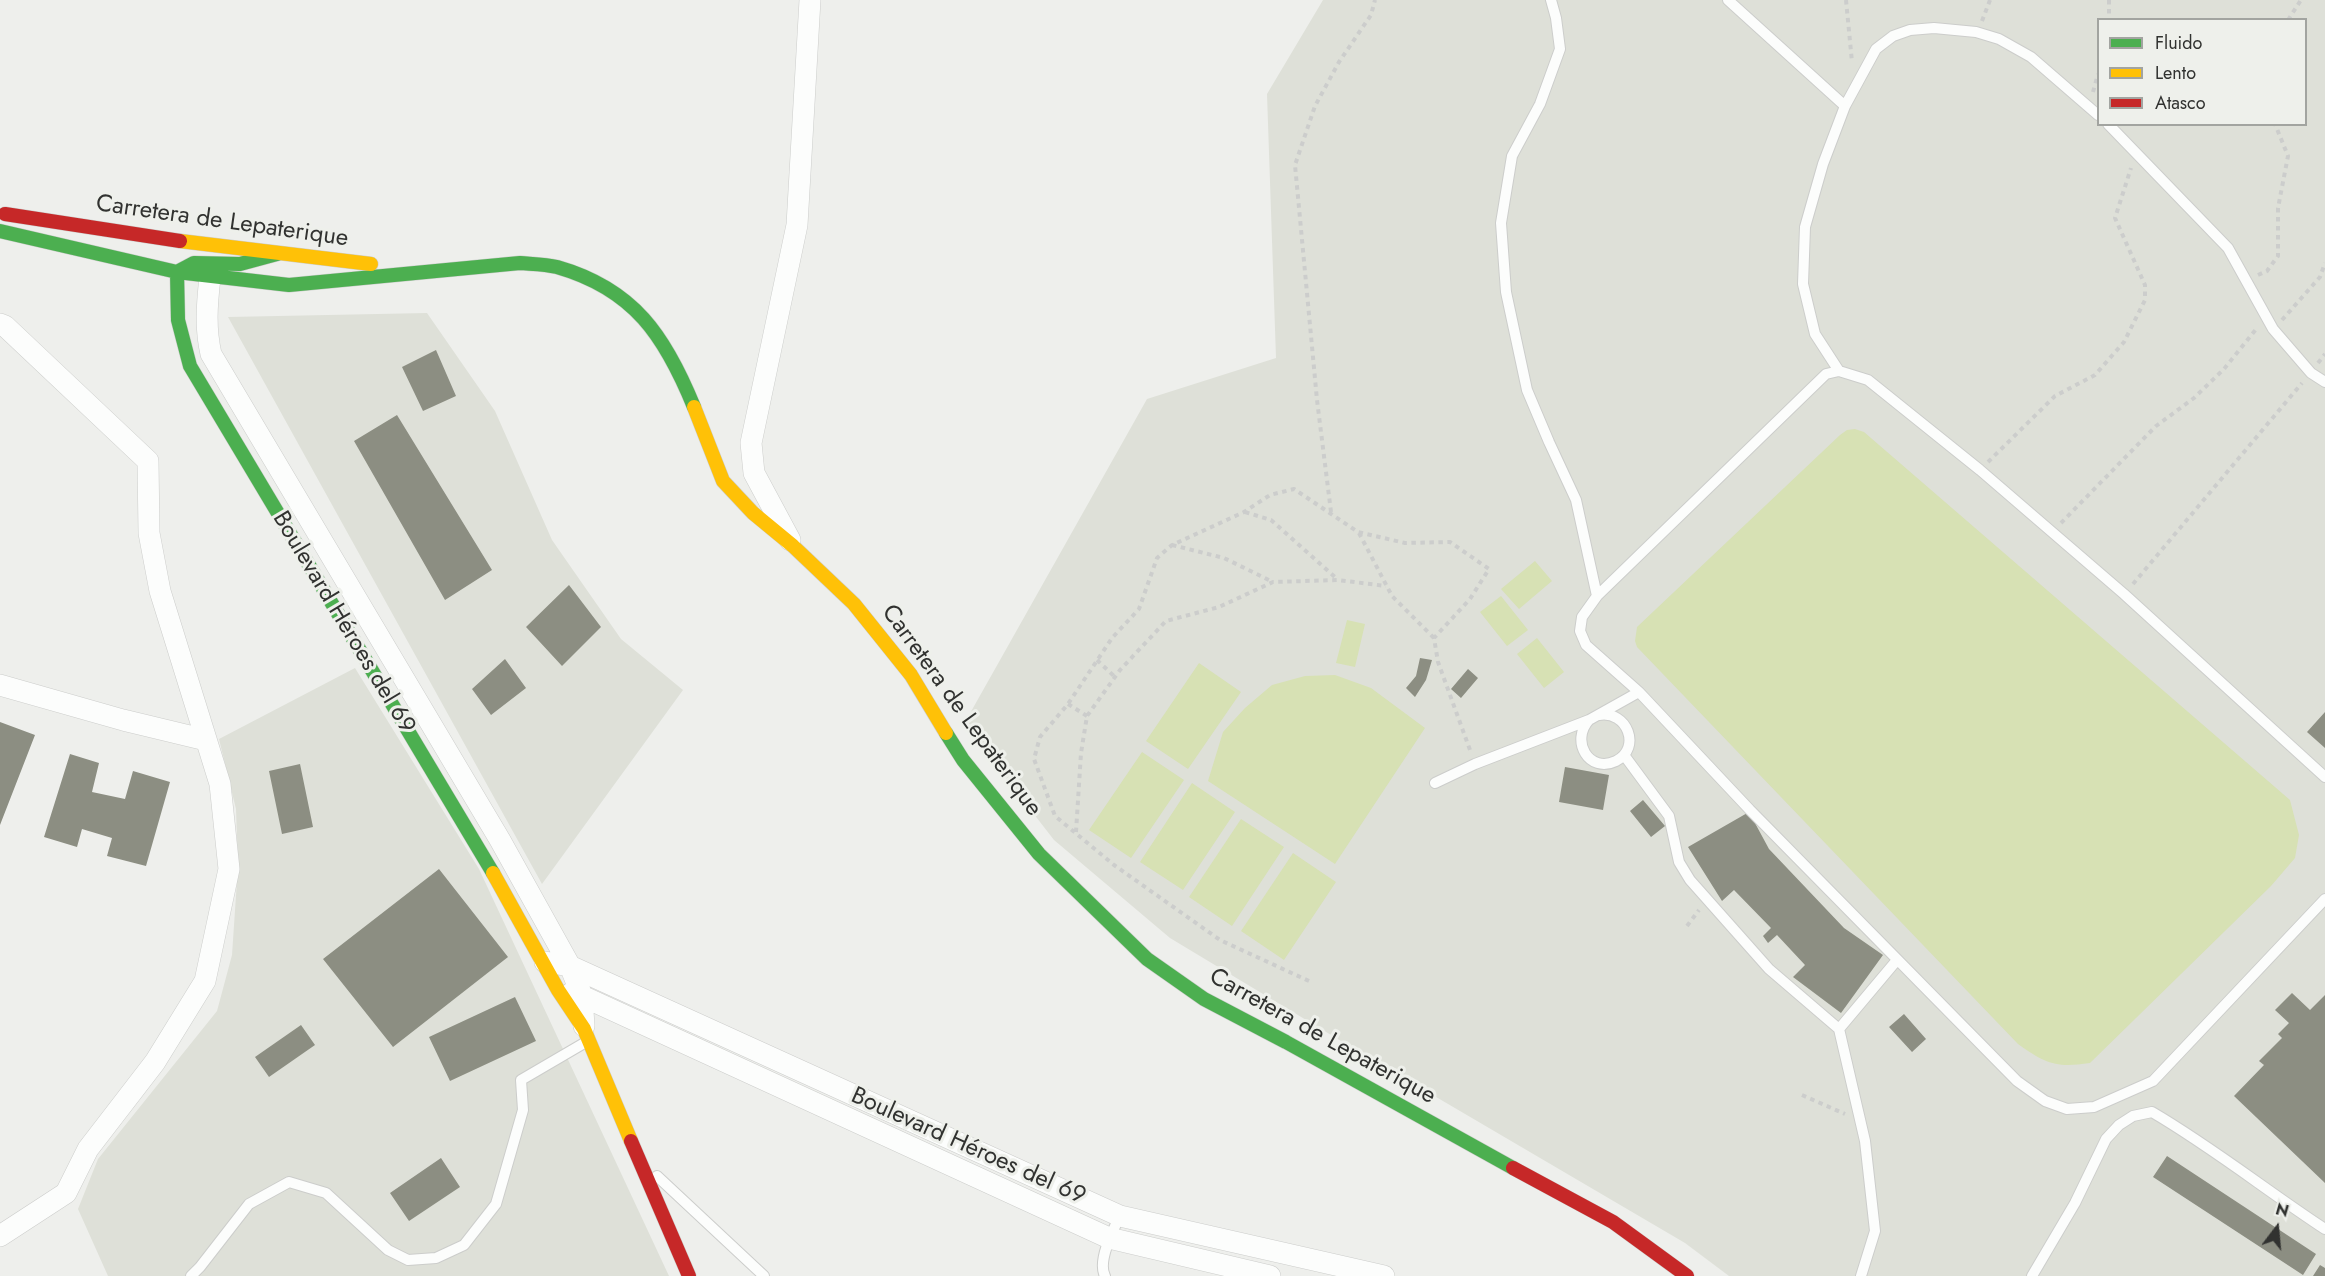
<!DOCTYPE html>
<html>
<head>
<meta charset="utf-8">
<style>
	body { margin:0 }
	#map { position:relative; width:2325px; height:1276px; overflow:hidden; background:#eeefec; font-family:Jost,sans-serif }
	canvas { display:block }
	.legend { position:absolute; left:2097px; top:18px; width:210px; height:108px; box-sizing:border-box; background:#eef0eb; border:2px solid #a2a4a0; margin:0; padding:8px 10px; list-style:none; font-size:18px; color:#313230 }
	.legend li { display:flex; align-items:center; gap:12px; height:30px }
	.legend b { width:30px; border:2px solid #a2a4a0 }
	.north { position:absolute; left:2247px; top:1198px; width:60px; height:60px; -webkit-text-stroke:4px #eef0eb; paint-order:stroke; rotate:16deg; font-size:16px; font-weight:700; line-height:24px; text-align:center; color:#313230 }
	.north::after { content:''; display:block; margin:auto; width:21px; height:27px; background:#313230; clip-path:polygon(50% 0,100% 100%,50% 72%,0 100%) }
</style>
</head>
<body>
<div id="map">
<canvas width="2325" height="1276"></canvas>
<ul class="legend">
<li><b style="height:8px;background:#4caf50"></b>Fluido</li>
<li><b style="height:8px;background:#ffc107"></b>Lento</li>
<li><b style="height:8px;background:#c62828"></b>Atasco</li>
</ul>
<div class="north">N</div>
</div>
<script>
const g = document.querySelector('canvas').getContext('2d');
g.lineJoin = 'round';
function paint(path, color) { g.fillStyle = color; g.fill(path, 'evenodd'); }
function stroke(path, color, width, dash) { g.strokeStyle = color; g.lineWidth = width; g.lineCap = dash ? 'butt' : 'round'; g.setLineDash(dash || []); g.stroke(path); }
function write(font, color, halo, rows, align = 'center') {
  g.font = font + ' Jost,sans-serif'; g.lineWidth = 6; g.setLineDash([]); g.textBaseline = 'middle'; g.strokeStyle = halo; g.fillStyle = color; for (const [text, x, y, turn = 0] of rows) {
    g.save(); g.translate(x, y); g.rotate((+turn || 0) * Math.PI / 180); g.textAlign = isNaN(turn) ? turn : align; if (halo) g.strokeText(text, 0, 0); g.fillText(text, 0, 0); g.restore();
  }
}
paint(new Path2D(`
	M1323 0H2325V1276H1729L1685 1243 1356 1050 1170 938 1054 840 964 724 1147 399 1276 358 1267 94ZM2098 20H2306V124H2098Z
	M427 313 495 411 552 540 621 639 683 690 542 884 228 317Z
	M355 668 479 869 669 1276H108L78 1209 98 1159 217 1011 232 955 238 866 236 809 219 739Z`), '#dee0d8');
paint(new Path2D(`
	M1855 429 1864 432 2290 800 2299 835 2295 858 2271 886 2090 1063C2056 1068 2046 1064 2018 1044L1637 647 1635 641 1637 627 1840 435 1847 430Z
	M1535 561 1552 581 1519 609 1501 589Z
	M1501 596 1528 630 1507 646 1480 612Z
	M1347 620 1365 624 1355 667 1336 663Z
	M1537 638 1564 672 1544 688 1517 654Z
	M1199 663 1241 692 1188 769 1146 741Z
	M1335 675 1371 688 1425 728 1335 864 1208 781 1223 732 1245 708 1272 685 1305 676Z
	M1142 752 1184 780 1131 858 1089 830Z
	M1192 783 1235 812 1183 890 1140 862Z
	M1241 819 1284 847 1232 926 1189 897Z
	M1293 853 1336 882 1284 960 1241 931Z`), '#d7e1b4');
paint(new Path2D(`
	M436 350 456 396 423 411 402 367Z
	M397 415 492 570 445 600 354 441Z
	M569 585 601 627 562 666 526 627Z
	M1420 658 1432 660 1426 680 1415 697 1406 688 1416 676Z
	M505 659 526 688 491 715 472 689Z
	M1468 669 1478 678 1461 698 1451 689Z
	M2325 712V748L2307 732Z
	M0 722 35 735 0 825Z
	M70 754 99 763 92 792 125 799 133 771 170 782 146 866 107 856 112 838 82 829 77 847 44 837Z
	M300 764 313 827 282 834 269 771Z
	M1565 767 1609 775 1603 810 1559 802Z
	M1643 800 1665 826 1651 837 1630 811Z
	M1749 812 1769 849 1844 928 1883 955 1841 1013 1793 977 1805 965 1777 935 1768 943 1763 936 1771 928 1734 890 1722 901 1688 847Z
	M439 869 508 957 393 1047 323 959Z
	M2292 993 2310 1010 2325 995V1183L2234 1096 2264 1065 2259 1061 2282 1038 2278 1034 2289 1023 2275 1010Z
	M515 997 536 1041 450 1081 429 1037Z
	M1904 1014 1926 1039 1912 1052 1889 1027Z
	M301 1025 315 1045 269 1077 255 1057Z
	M2167 1156 2316 1254 2303 1275 2153 1177Z
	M441 1158 460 1187 409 1221 390 1193Z
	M2320 1265 2325 1268V1276H2313Z`), '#8c8e82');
const lane = new Path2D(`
	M1551 0 1556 18 1560 49 1540 104 1512 156 1501 223 1506 292 1527 390 1549 442 1576 500 1597 596
	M1728 0 1845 106
	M2108 124 2228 248 2273 329 2311 373 2325 382
	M1839 371 1815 334 1803 284 1805 227 1823 164 1845 106 1876 49 1893 36 1910 30 1934 28 1976 32 1999 39 2031 57 2098 115
	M1589 720C1570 741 1589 774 1616 761 1642 748 1627 710 1599 715
	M1624 755 1669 816 1679 862 1690 880 1769 969 1839 1029
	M2325 777 2124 594 1980 470 1868 380 1839 371 1826 374 1597 596 1582 617 1580 631 1586 645 1639 692 1750 810 2017 1081 2045 1101 2067 1109 2094 1107 2153 1081 2325 899
	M1435 783 1475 764 1589 720 1639 692
	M657 1176 764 1276
	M191 1276 200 1267 249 1204 289 1182 326 1193 388 1250 408 1260 436 1258 464 1245 496 1204 523 1110 521 1080 586 1042
	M1105 1276C1097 1261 1113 1230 1120 1216
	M1861 1276 1875 1231 1865 1141 1839 1029 1897 960
	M2032 1276 2075 1203 2106 1139 2119 1125 2133 1116 2152 1112C2212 1147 2267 1191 2325 1229`);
const street = new Path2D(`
	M210 277C207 304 205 328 211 354L500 840 570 966 582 996 584 1026
	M0 324 5 326 148 461 149 533 160 591 220 784 229 869 205 981 155 1062 88 1149 66 1193 0 1236
	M790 540 754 473 751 443 797 225 810 0
	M0 685 123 720 206 740
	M545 962 570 966 1120 1216 1384 1276
	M571 993 582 996 1109 1238 1270 1276`);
const fast = new Path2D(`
	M0 231 177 272 289 285 520 263C532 264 545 264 557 267 634 289 665 336 694 407
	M277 254 240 264 194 263 177 272 178 320 190 366 493 873
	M946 733 963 760 1039 854 1147 959 1204 999 1286 1042 1513 1168`);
const slow = new Path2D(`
	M180 241 371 264
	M694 407 723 481 753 513 793 546 854 604 911 675 946 733
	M493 873 558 990 584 1029 631 1141`);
const jam = new Path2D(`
	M5 214 180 241
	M631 1141 689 1276
	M1513 1168 1613 1222 1687 1276`);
stroke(lane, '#cccdcb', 12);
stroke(street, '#cccdcb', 22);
stroke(fast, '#cccdcb', 15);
stroke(slow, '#cccdcb', 15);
stroke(jam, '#cccdcb', 15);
stroke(new Path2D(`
	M1846 0 1852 62
	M2109 0V20
	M2288 20 2301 0
	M1982 21 1990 0
	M2093 92 2098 74
	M2258 275 2267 271 2278 256V208L2288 156 2275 124
	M2282 320 2320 277 2325 263
	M2318 363 2325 354
	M1988 462 2055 396 2095 375 2124 342 2145 300V285L2115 218 2131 168
	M1245 512 1271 520 1337 579
	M1331 512 1317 400 1295 165 1315 106 1339 62 1371 15 1375 0
	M2061 523 2156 426 2194 398 2224 369 2257 328
	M1359 533 1392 596 1434 638
	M1172 545 1224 558 1273 582
	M2133 584 2302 383
	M1097 660 1115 677
	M1068 704 1087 716
	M1076 832 1081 753 1087 716 1120 670 1166 621 1219 607 1273 582 1338 580 1386 586
	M1687 926 1699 910
	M1309 981 1220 940 1114 865 1055 816 1034 759 1040 737 1068 704 1112 638 1139 609 1157 558 1172 545 1244 512 1270 495 1294 489 1358 532 1405 543 1450 542 1489 569 1470 599 1434 638 1438 662 1470 750
	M1802 1095 1845 1114`), '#cccdcc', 4, [4.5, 4.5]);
stroke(lane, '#fcfdfc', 10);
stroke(street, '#fcfdfc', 21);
stroke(fast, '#4caf50', 14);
stroke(slow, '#ffc107', 14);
stroke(jam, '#c62828', 14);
write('24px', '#313230', '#eef0eb', [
	["Carretera de Lepaterique",222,222,8],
	["Boulevard Héroes del 69",343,623,59],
	["Carretera de Lepaterique",961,711,54],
	["Carretera de Lepaterique",1322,1037,29],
	["Boulevard Héroes del 69",968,1147,24]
]);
</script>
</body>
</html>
